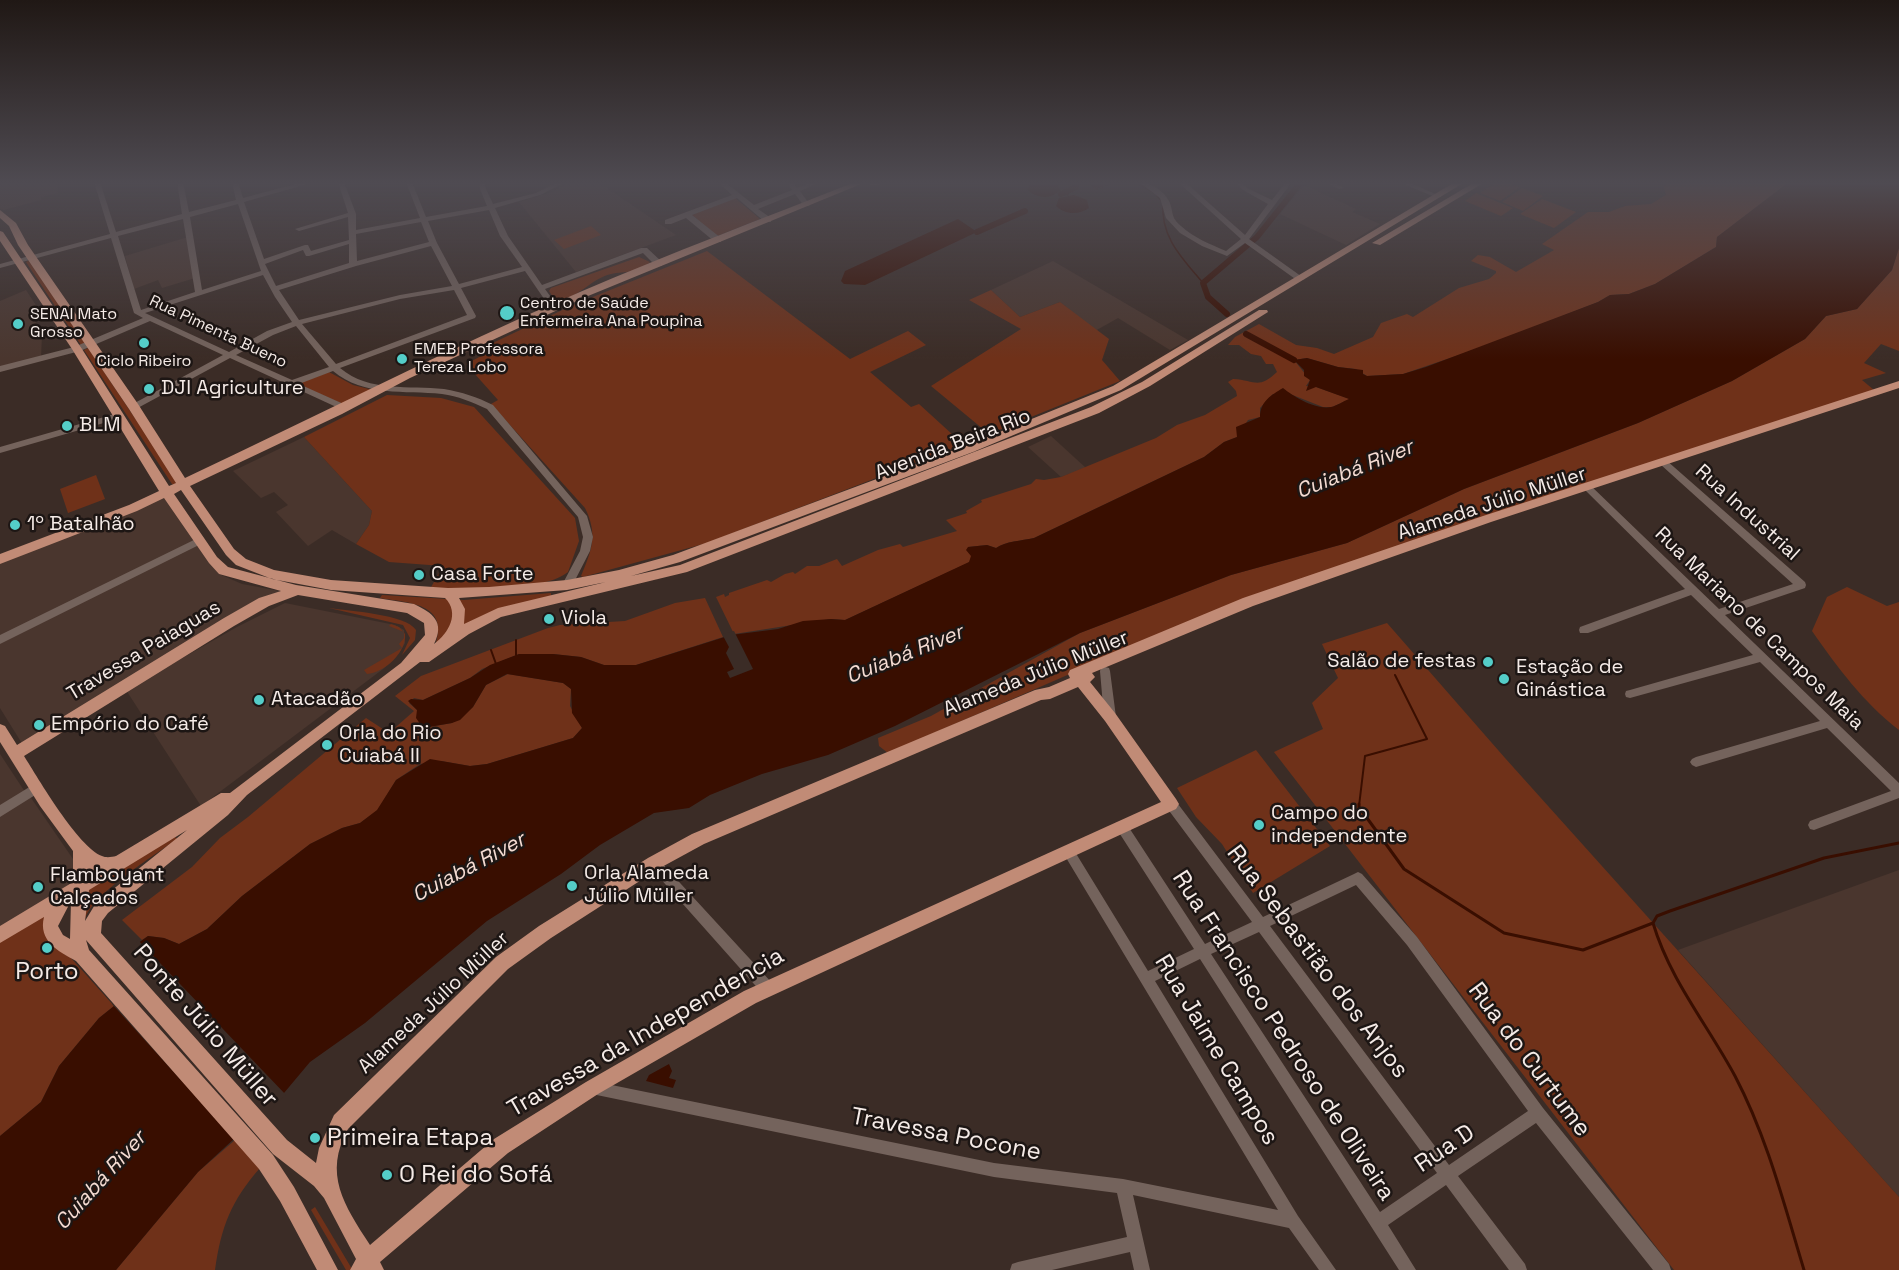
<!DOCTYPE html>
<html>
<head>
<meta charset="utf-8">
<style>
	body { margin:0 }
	canvas { display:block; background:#3b2c26 }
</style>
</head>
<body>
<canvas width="1899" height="1270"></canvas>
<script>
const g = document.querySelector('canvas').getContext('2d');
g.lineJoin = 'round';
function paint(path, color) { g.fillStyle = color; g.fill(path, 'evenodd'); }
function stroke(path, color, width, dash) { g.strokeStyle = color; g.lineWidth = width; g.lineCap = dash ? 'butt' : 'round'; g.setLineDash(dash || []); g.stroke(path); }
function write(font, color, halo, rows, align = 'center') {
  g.font = font + ' "Space Grotesk",sans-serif'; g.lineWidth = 5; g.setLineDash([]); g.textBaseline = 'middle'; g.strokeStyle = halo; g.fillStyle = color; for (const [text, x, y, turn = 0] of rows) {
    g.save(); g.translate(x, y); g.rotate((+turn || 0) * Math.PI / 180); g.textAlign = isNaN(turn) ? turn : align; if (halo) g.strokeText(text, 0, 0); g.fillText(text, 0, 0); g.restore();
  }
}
paint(new Path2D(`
	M0 182H69L57 185 58 193 41 197V200L4 210 0 209Z
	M569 182H598L676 235 576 272 519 202 552 192Z
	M1304 185 1356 209 1352 212 1380 224 1346 245 1280 214Z
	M188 237 195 278 162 288 158 280 134 289 125 256Z
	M1053 261 1188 340 1170 350 1118 318 1095 331 1060 302 1020 317 991 290Z
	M26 290 39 310 31 313 42 335 41 357 0 367V301Z
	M1051 436 1086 468 1061 477 1028 447Z
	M304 437 372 511 369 525 356 544 332 530 308 546 276 512 288 505 274 492 261 498 233 471Z
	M165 495 195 542 0 639V562Z
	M196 544 219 574 242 584 280 591 23 745 0 708V642Z
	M285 603 395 625 404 630 405 643 399 653 383 669 201 806 126 690 237 627Z
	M0 754 25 792 0 808Z
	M29 795 73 859 75 874 67 886 0 928V815Z
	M1899 870V1197L1678 950Z`), '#4a362e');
paint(new Path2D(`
	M1496 182H1506L1520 187 1500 201 1480 193Z
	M1666 182H1789L1717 237 1716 247 1655 284 1629 294 1610 295 1598 302 1491 344 1403 374 1367 376 1356 369 1338 367 1307 358 1294 360 1310 380 1306 386 1316 387 1350 399 1332 407H1323L1290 394H1273L1260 408V417L1248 420 1237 437 1224 442 1204 457 1034 538C1021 541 1006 541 996 548L987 545 968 547 972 556 970 562 845 620 831 619 734 634 716 597 724 594 725 597 729 595V593L767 580 771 582 785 574 793 572 795 574 807 566H819L837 559 842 566 878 550 900 544 903 547 957 531 946 520 967 513 966 511 982 502 981 500 1031 484 1036 479 1044 480 1061 477 1156 438 1177 425 1205 415 1237 396 1236 391 1228 382 1233 379C1255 380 1258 390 1277 372L1273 364H1266L1261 356 1251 354 1239 345H1228L1235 337 1259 324 1296 345 1317 348 1334 354 1373 337 1381 323 1407 314 1413 317 1459 288 1489 279 1496 273V271L1471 261 1478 255 1490 257 1516 272 1554 250 1542 244 1588 212H1609L1625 206 1651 204 1666 195 1664 187Z
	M1522 188 1543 196 1523 211 1502 202Z
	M1476 193 1513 208 1501 216 1465 201Z
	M735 198 760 219 717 236 692 215Z
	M1542 199 1576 212 1554 228 1520 214Z
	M591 226 601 235 564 249 554 240Z
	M1899 248V351L1881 344 1864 363 1886 373 1862 380 1874 390 1171 630 888 753 879 746 878 738 931 716 1080 633 1231 575 1347 543 1464 489 1638 423 1732 381 1805 339 1826 316 1857 309 1892 270Z
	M707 251 850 359 908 331 926 345 870 372 911 407 919 404 953 435 961 432 970 442 707 543 583 577 581 576C592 550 598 534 585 508L491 404 498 400 466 364 485 354 480 349 573 305Z
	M639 257 650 262C640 274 624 271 611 274 590 279 578 299 556 301L549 291 551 288Z
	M30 260 86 343 81 345 26 262Z
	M991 290 1020 317 1060 302 1109 339 1102 360 1120 381 989 434 931 386 1021 329 969 300Z
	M88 348 177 481 175 484H172L84 350Z
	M329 372 353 385 377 391 347 406 297 384Z
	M387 395 441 398 474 407 575 518 579 541 568 572C542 593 464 588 430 589L443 566 389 562 356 544 369 525 372 511 304 437Z
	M96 475 105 499 68 513 60 489Z
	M1847 587 1887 606 1899 602V730C1863 702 1838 668 1812 631L1827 597Z
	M551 593V596L501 608 436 643C448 603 409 603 380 598L382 595 464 600Z
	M705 598 723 637 636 665H604L581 657 553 654H519L482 669 470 678 423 700 414 698 409 703 417 710 423 728 452 723 473 707 486 685 508 674 563 683 571 689 570 706 582 728 573 738 487 764 470 766 441 761 420 764 396 780 378 810 360 823 342 828 310 844 242 896 207 929 179 944 164 938 148 936 142 940 122 920 192 867 220 838 248 817 366 718 389 733 414 711 395 696 421 676 548 628 560 625 625 621 675 603Z
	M329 608C348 611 406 614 416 630L415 640 402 655 410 638 403 625Z
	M1387 623 1505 758 1899 1197V1270H1674L1274 752 1323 729 1312 703 1338 678 1322 644Z
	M391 624 399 627 405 634C407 652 384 673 367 674L364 670 402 648 399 644 404 638V632L389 626Z
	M1256 750 1330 846 1253 893 1222 844 1196 817 1177 788Z
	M175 837 177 839C155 855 92 894 85 919 83 928 86 938 87 947L82 921 85 887Z
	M49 911 64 954 71 958 114 1006 99 1018 59 1066 41 1102 0 1136V941Z
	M235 1140 260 1168C231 1201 221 1227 215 1270H116L198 1172Z
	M315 1207 352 1269 351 1270H346L311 1210Z`), '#6f3119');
paint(new Path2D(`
	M1032 182H1054L1061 189C1052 200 1036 199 1027 189Z
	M1789 182H1899V248L1892 270 1857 309 1826 316 1805 339 1732 381 1638 423 1464 489 1347 543 1231 575 1080 633 895 726 828 755 762 774 710 795 689 808 654 813 600 845 561 874 487 921 365 1023 310 1062 284 1093 198 1172 116 1270H0V1136L41 1102 59 1066 99 1018 114 1006 134 946 148 936 164 938 179 944 207 929 242 896 310 844 342 828 360 823 377 810 396 780 430 759 470 766 487 764 573 738 582 728 572 713 571 689 563 683 507 674 486 685 473 707 460 720 452 723 423 728 416 718 417 710 408 701 411 699 423 700 470 678 490 665 519 654H553L581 657 604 665H636L731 635 778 629 803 621 831 619 845 620 969 562 971 556 966 550 968 547 987 545 996 548C1006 541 1021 541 1034 538L1204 457 1224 442 1237 437 1236 427 1260 417C1260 402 1271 395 1283 388 1294 397 1316 410 1331 407 1337 406 1343 401 1349 399L1316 387 1306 391 1310 380 1304 376V370L1294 360 1307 358 1338 367 1363 370V374L1367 376 1403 374 1426 367 1598 302 1610 295 1629 294 1655 284 1716 247 1717 237Z
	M1074 195 1087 200 1089 208C1079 215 1065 215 1056 206L1059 198Z
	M958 219 977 232 865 285 844 284 841 281 845 271Z
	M669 1064 672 1071 669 1078 676 1080 673 1088 646 1081 649 1075Z`), '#390e00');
paint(new Path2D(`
	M734 631 753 669 730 678 727 672 734 669 726 653 729 647 722 634Z
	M138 940 286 1095 237 1142 112 1004 116 990 115 972 122 957Z`), '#3b2c26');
stroke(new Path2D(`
	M1106 182 1110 184 1106 183
	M1135 182 1153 192
	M1083 184 1089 182
	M1092 186 1098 189 1094 185 1101 188 1096 184 1103 187 1099 183 1107 185 1102 182
	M1060 191 1068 195
	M1157 196 1163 202C1160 237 1182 258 1203 283`), '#390e00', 1.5);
stroke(new Path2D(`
	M516 640V655
	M491 650 496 664
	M1359 806 1365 756 1427 739 1395 675`), '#390e00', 2);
stroke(new Path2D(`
	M1359 804V807L1404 869 1504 933 1583 950 1653 923
	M1804 1270C1784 1204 1767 1137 1735 1076 1707 1024 1670 980 1653 923L1657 916 1670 911 1824 858 1899 843`), '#390e00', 3);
stroke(new Path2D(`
	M1061 194 1076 187
	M977 232 1025 211
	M1227 314 1208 297 1203 283 1257 237 1301 182
	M1246 334 1294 360`), '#390e00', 6);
paint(new Path2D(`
	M94 182H100L116 232 182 214 177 182H183L189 212 236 200 232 182H238L243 198 303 182H312L311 183 244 202 264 259 305 245H308L311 251 349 240 348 217 299 231 295 229 348 213 338 182H344L356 214V230L420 218 406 182H412L426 217 487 206 480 189 479 182H485L486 189 493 204 536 193 558 182H566L540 195 495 208 508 236 542 285 641 248H647L662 262V266H656L643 253 545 289 558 307 554 309H551L525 271 461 288 476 316 475 318 340 368C370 393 409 385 444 389 462 392 477 397 493 405L587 516 593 537 590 551 571 588 567 589 562 585 580 551 583 537 578 517 487 409C472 402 458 396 442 394 405 390 364 397 333 371L299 384 348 406 349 408 345 411 230 358 134 410 131 409V405L223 355 150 321 80 351 0 372V366L74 347 143 318 134 313 111 238 0 268V264L110 234ZM238 204 261 271 202 290 190 217ZM489 210 500 236 522 267 459 284 437 243 428 221ZM183 219 195 292 141 310 118 236ZM421 222 429 242 357 261 356 234ZM349 244V263L276 286 265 264 303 250 306 256H309ZM431 246 452 286 400 295 299 320 279 290 356 266ZM263 275 275 297 292 322 267 331 229 352 145 313ZM454 290 467 315 336 364 302 324 400 299ZM296 326 329 367 292 380 236 355 273 335Z
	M718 182H725L754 205 792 190 787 182H793L797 188 812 182H820L800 191 810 205 808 206H804L795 194 758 209 771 218V222H765L737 198 692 215 721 238V242H715L686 218 671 224H665V220L732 195Z
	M861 182H890C884 186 866 186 861 182Z
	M1139 182C1150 182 1164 191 1169 201 1174 212 1170 217 1181 226 1194 238 1210 244 1226 251L1241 239 1178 182H1185L1245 235 1268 204 1243 190 1235 182H1241L1247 188 1272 200 1286 182H1292L1249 239 1305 279 1298 281 1245 243 1227 256 1202 246 1180 233 1166 218 1160 198Z
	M1325 182H1333L1344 188 1339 189Z
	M1400 182H1408L1440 196 1435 197 1401 183Z
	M118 413 122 416 121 418 0 453V447Z
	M1663 459 1666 460 1805 582 1806 585 1805 588 1725 615 1899 783V798L1814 830 1810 829 1808 825 1810 821 1891 791 1827 728 1696 767 1692 765 1690 762 1692 759 1696 757 1820 721 1760 662 1630 698 1626 697 1625 694 1626 691 1630 690 1753 655 1691 595 1588 633H1580L1579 630 1580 627 1685 589 1584 489 1582 487 1587 484 1590 485 1719 609 1793 584 1660 464 1658 462Z
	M200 537 203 539 205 541 203 543 0 644V635Z
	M1105 667 1109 668 1110 671 1116 717 1114 720 1110 722 1106 720 1104 717 1100 671 1101 668Z
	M36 783 40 784 42 788 40 792 0 817V805Z
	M1171 799 1175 800 1263 917 1354 874 1358 872 1362 874 1417 937 1543 1108 1669 1264 1671 1270H1653L1536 1123 1458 1176 1525 1264 1527 1270H1509L1446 1185 1388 1225 1416 1270H1399L1200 959 1155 981 1298 1216 1336 1270H1319L1289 1228 1133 1195 1150 1270H1134L1130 1252 1052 1270H1010L1012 1264 1018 1262 1127 1237 1117 1193 994 1177 587 1093 585 1088 587 1083 592 1081 994 1163 1123 1179 1278 1210 1062 851 1064 847 1068 845 1072 847 1148 971 1194 949 1118 831 1116 827 1118 823 1122 822 1126 823 1205 944 1252 922 1167 808 1165 804 1167 800ZM1356 885 1407 945 1528 1111 1449 1165 1270 926ZM1259 932 1437 1173 1380 1212 1211 954Z
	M654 857 658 859 772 983 774 988 772 993 767 995 762 993 650 867 648 863 650 859Z`), '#74635c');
paint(new Path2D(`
	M855 182H866L588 296 410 378 342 414 190 486 234 549 246 559 274 570 331 580 448 588 489 587 567 580 619 570 673 555 965 446 1113 386 1455 182H1465L1121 390 973 452 680 562 631 576 680 565 1091 407 1142 382 1259 310H1267L1268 312 1150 386 1099 413 687 572 501 617 469 634 429 662H420L247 795 228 815 108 913 102 921 101 933 287 1140 316 1163 319 1148 334 1115 496 957 539 926 648 858 692 834 1035 690 1049 687 1070 678 1068 674 1070 670 1243 598 1483 516 1899 381V388L1491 522 1253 606 1092 673 1095 677 1090 682 1115 713 1176 799 1179 804 1176 809 756 1003 598 1094 508 1153 380 1262 384 1270H350L356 1259 324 1198 314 1186 273 1154 86 940 89 950 273 1155 294 1187 338 1270H317L280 1201 259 1169 76 961C58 951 38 941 44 917L0 943V926L73 882V851L40 806 0 742V724L5 726 17 745 224 618 259 598 281 591 219 574 209 563 164 498 137 511 0 564V554L129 505 159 491 72 349 0 241V231L3 232 82 349 169 486 176 483 129 409 18 245 9 226 0 218V210L16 223 28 245 138 404 185 478C317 416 447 349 580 292 671 253 764 218 855 182ZM181 490 226 555 236 565 272 579 331 590 445 598C460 613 449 633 434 644 445 622 433 613 414 604L296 585 228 567 217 557 174 494ZM606 582 498 608 464 624 465 609 459 598 567 590ZM298 595 407 613 424 623 425 635 401 663 230 793H221L116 856C112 857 106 858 102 856 78 847 38 778 24 756L234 626 269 606ZM1078 687 1105 721 1161 802 744 991 586 1082 494 1139 370 1245C344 1205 323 1174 348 1129L508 969 551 938 660 868 704 844 1041 700 1050 699ZM187 830 96 903 85 921 89 890ZM71 901 70 939 63 935 58 926Z
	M1475 182H1485L1380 245 1372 243Z`), '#c18b76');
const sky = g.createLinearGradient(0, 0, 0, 359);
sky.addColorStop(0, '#201815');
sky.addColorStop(0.51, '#4f4b52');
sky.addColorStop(1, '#4f4b5200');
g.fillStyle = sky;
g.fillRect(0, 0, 1899, 359);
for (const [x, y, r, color] of [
	[507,313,8,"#54cdc8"],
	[18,324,6,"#54cdc8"],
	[144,343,6,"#54cdc8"],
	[402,359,6,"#54cdc8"],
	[149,389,6,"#54cdc8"],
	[67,426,6,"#54cdc8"],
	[15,525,6,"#54cdc8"],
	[419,575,6,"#54cdc8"],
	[549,619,6,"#54cdc8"],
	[1488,662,6,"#54cdc8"],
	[1504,679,6,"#54cdc8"],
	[259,700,6,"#54cdc8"],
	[39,725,6,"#54cdc8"],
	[327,745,6,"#54cdc8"],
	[1259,825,6,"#54cdc8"],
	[572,886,6,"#54cdc8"],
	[38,887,6,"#54cdc8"],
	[47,948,6,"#54cdc8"],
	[315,1138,6,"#54cdc8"],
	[387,1175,6,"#54cdc8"]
]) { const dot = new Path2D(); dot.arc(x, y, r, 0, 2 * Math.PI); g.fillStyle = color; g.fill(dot); stroke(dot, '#1d1614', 2); }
write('16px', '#f5ebe7', '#1d1614', [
	["Centro de Saúde",520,304],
	["Enfermeira Ana Poupina",520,322],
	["SENAI Mato",30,315],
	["Grosso",30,333],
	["EMEB Professora",414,350],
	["Tereza Lobo",414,368],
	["Ciclo Ribeiro",144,362,"center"]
], 'left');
write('16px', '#f5ebe7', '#1d1614', [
	["Rua Pimenta Bueno",218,332,25]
]);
write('20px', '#f5ebe7', '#1d1614', [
	["DJI Agriculture",161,389],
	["BLM",79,426],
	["1º Batalhão",27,525],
	["Casa Forte",431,575],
	["Viola",561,619],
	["Salão de festas",1476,662,"right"],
	["Estação de",1516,668],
	["Ginástica",1516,691],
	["Atacadão",271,700],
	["Empório do Café",51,725],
	["Orla do Rio",339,734],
	["Cuiabá II",339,757],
	["Campo do",1271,814],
	["independente",1271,837],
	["Orla Alameda",584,874],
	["Júlio Müller",584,897],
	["Flamboyant",50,876],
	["Calçados",50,899]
], 'left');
write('20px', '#f5ebe7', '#1d1614', [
	["Avenida Beira Rio",953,445,-21],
	["Alameda Júlio Müller",1492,504,-18],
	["Rua Industrial",1747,513,42],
	["Rua Mariano de Campos Maia",1759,629,44],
	["Travessa Paiaguas",144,651,-31],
	["Alameda Júlio Müller",1036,674,-22],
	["Alameda Júlio Müller",434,1003,-43]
]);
write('italic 21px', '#f5dcd3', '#1d1614', [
	["Cuiabá River",1355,470,-22],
	["Cuiabá River",905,655,-22],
	["Cuiabá River",469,868,-28],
	["Cuiabá River",101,1181,-48]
]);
write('24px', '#f5ebe7', '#1d1614', [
	["Rua Sebastião dos Anjos",1317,962,53],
	["Ponte Júlio Müller",205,1026,49],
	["Travessa da Independencia",646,1033,-30],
	["Rua Francisco Pedroso de Oliveira",1283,1036,57],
	["Rua Jaime Campos",1216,1050,59],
	["Rua do Curtume",1529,1060,53],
	["Travessa Pocone",946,1135,11],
	["Rua D",1445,1149,-34]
]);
write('24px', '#f5ebe7', '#1d1614', [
	["Porto",47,972,"center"],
	["Primeira Etapa",327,1138],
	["O Rei do Sofá",399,1175]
], 'left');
</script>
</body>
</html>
